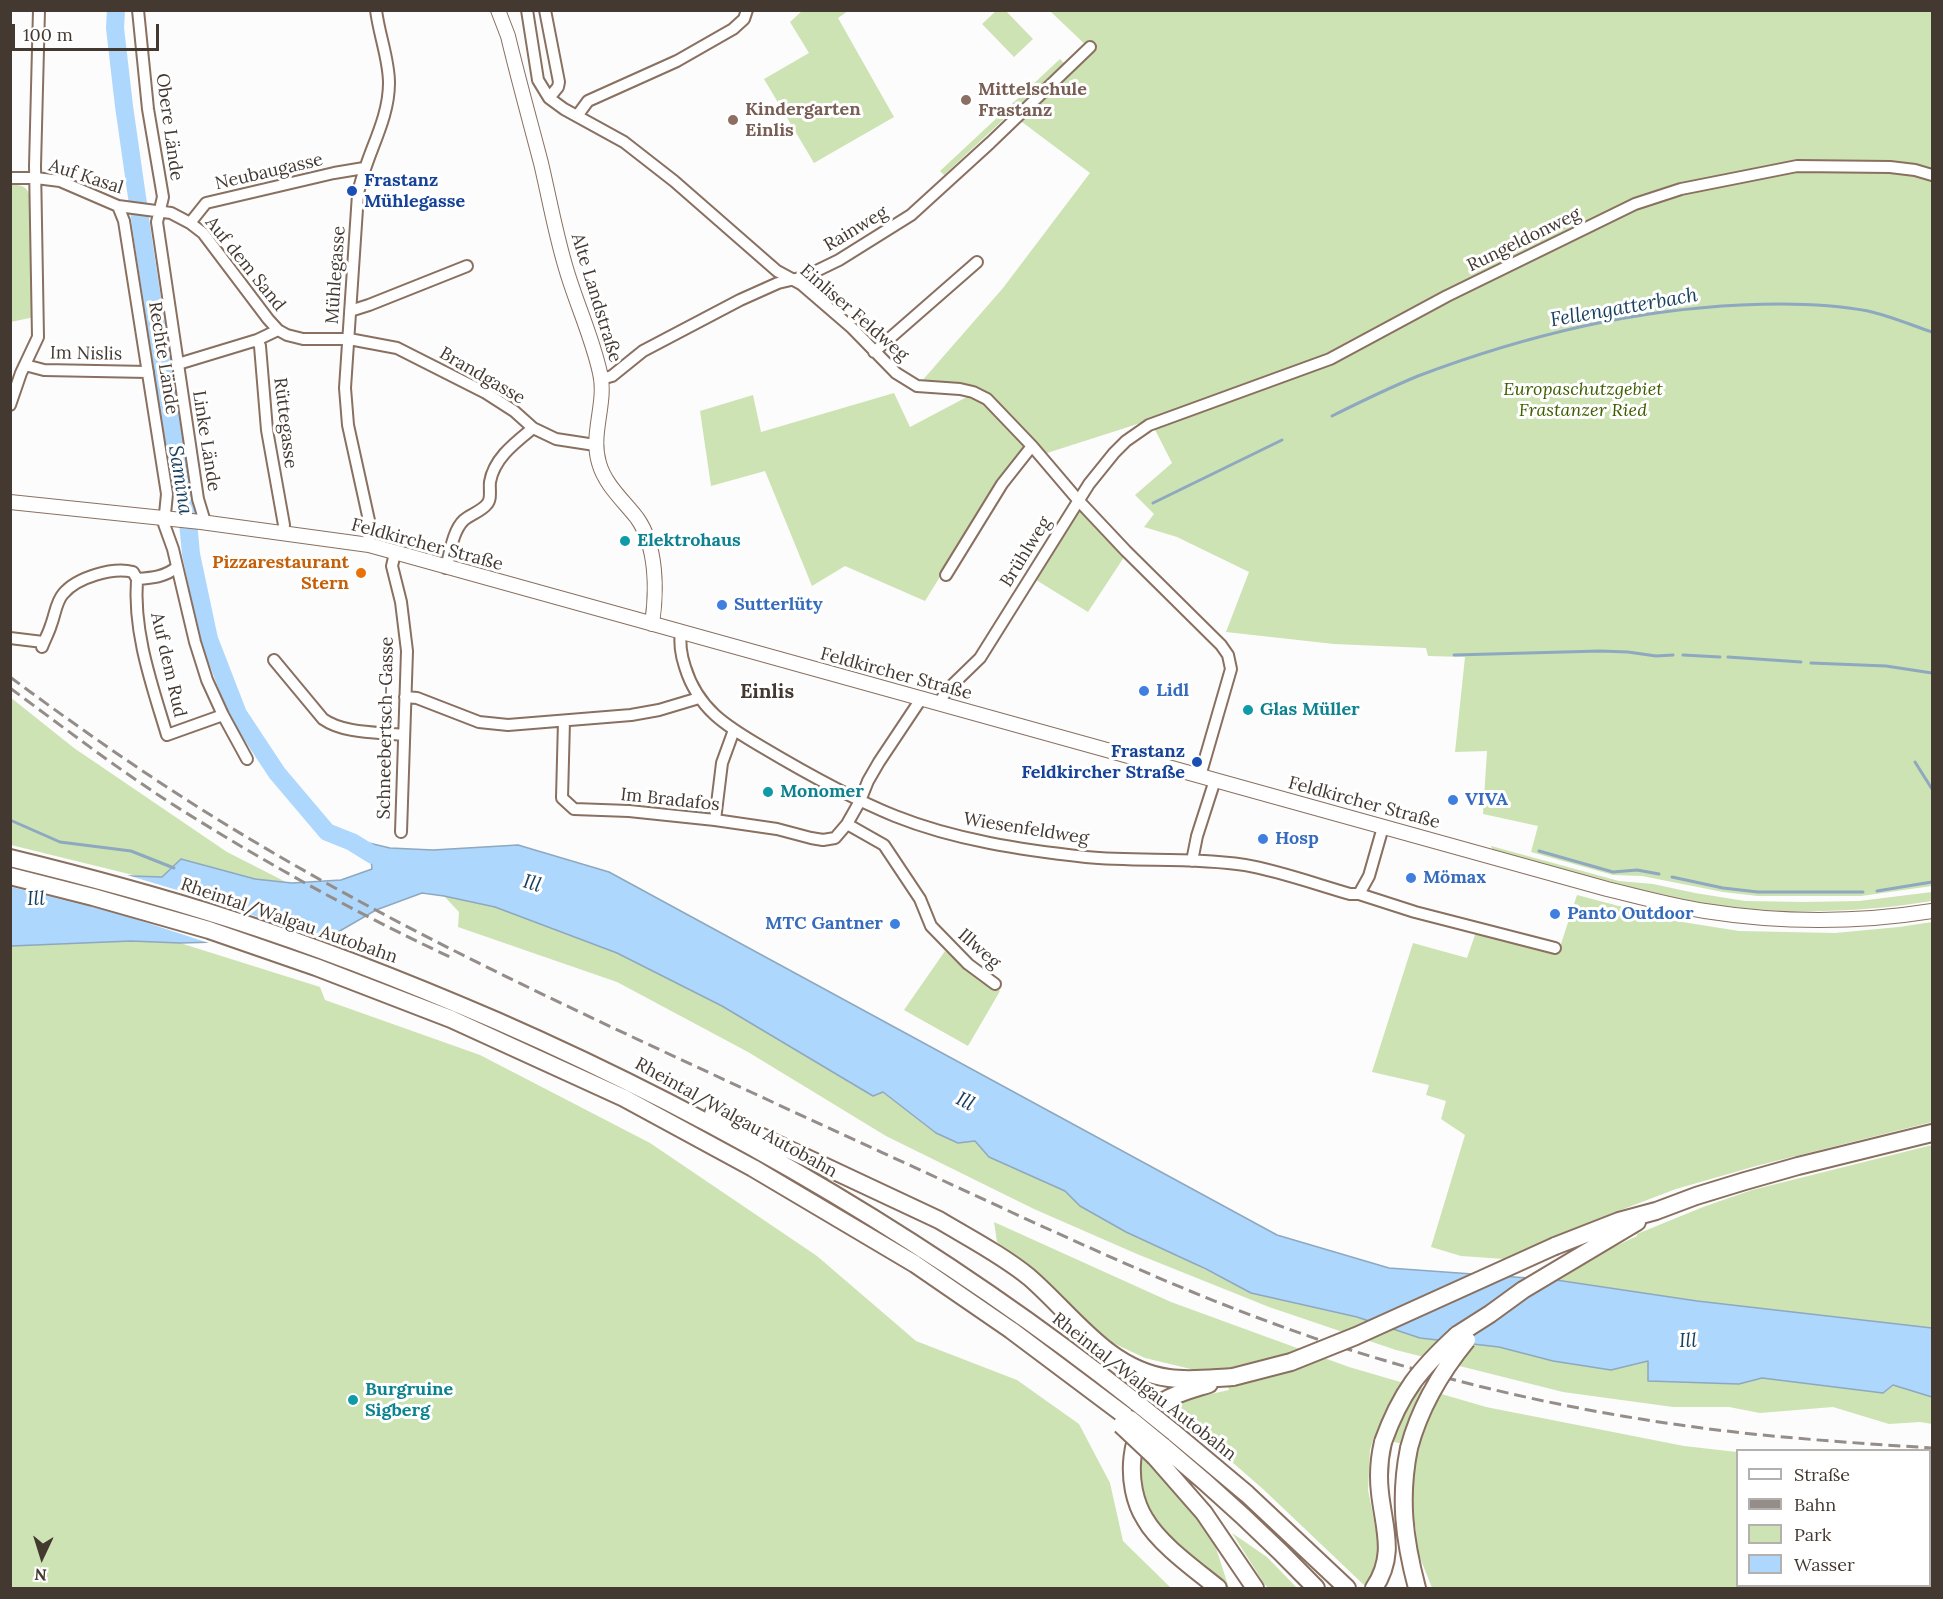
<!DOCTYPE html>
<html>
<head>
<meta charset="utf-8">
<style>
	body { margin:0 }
	#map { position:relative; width:1943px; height:1599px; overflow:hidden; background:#fcfcfc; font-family:Lora,serif }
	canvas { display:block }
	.frame { position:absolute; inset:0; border:12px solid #443931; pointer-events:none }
	.legend { position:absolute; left:1736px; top:1449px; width:195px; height:138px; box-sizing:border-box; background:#fff; border:2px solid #b4b0ad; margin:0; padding:8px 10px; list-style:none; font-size:18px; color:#443931 }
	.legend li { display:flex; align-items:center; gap:12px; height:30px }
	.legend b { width:30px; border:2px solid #b4b0ad }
	.north { position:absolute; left:12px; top:1527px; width:60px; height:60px; -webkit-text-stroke:4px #fff; paint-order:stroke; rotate:184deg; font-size:16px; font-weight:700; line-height:24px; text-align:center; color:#443931 }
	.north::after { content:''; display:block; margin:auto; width:21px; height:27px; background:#443931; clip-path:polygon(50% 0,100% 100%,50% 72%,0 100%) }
	.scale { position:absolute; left:12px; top:24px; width:147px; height:27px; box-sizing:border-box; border:3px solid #443931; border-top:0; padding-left:8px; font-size:18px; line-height:21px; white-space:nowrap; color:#443931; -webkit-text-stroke:4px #fff; paint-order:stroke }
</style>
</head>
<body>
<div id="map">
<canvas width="1943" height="1599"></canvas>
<div class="frame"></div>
<ul class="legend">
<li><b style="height:8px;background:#fff"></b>Straße</li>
<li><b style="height:8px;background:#948d89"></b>Bahn</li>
<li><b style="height:16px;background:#cde3b3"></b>Park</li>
<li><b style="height:16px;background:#add7fc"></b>Wasser</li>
</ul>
<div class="north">N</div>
<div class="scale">100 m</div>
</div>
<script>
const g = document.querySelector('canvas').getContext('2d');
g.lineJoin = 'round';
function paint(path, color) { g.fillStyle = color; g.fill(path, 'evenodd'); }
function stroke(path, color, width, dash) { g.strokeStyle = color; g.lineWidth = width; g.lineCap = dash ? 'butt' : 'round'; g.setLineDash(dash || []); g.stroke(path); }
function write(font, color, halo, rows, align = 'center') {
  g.font = font + ' Lora,serif'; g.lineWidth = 6; g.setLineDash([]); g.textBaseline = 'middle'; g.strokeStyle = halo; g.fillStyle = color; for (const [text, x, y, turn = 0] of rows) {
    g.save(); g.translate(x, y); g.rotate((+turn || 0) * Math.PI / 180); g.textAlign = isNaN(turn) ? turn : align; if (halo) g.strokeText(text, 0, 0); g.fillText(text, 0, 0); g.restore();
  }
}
paint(new Path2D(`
	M803 10 848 11 838 18 894 117 814 163 764 79 809 53 790 22Z
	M997 10 1006 11 1033 39 1014 57 982 24Z
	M1050 11H1932V886L1861 896H1758L1723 892 1642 876 1613 875 1531 852 1538 826 1483 814 1487 751 1455 752 1465 657 1428 656 1426 648 1334 644 1226 632 1249 572 1177 537 1144 527 1154 514 1135 495 1172 463 1150 420 1044 454 1032 441 1000 480 925 601 845 566 812 586 765 471 711 486 700 411 753 395 761 432 894 393 910 427 980 390 921 382 1003 288 1090 173 1018 119 1092 51Z
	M1060 59 1064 63 944 175 940 171Z
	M10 185C21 184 29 187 30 199H32L34 317 11 322Z
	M1076 491 1130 548 1088 612 1028 575Z
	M10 697 74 748 227 852 286 882 255 879 181 859 162 877 137 876 11 845Z
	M1491 846 1619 881 1653 884 1695 893 1745 901 1804 902 1859 901 1932 892V901C1863 912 1794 915 1723 906 1686 901 1649 892 1612 882 1572 872 1532 862 1493 852Z
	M1577 895 1676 921 1739 931 1835 933 1899 927 1932 922V1122L1756 1166 1676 1189 1613 1213 1504 1259 1461 1256 1431 1247 1465 1135 1441 1119 1446 1101 1426 1095 1429 1085 1372 1072 1413 943 1467 958 1476 932 1558 953Z
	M444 896 495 907 617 953 722 1006 883 1092 936 1133 958 1143 975 1140 990 1157 1065 1191 1080 1206 1251 1293 1357 1317 1420 1338 1499 1347 1553 1361 1611 1370 1648 1361V1381L1739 1384 1762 1378 1883 1393 1893 1385 1932 1397V1424L1920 1422 1889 1424 1833 1407 1760 1413 1729 1407H1673L1563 1392 1396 1350 1269 1307 1137 1254 1034 1209 886 1136 748 1052 617 982 458 927 459 912Z
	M131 941 180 943 320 987 325 1000 480 1055 650 1143 817 1256 916 1341 1017 1380 1079 1424 1110 1483 1123 1541 1171 1588H11L10 946Z
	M945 951 1000 991 968 1046 904 1010Z
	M1932 1145V1328L1697 1301 1556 1280 1601 1253 1637 1236V1234L1703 1207 1752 1190Z
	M994 1222 1171 1302 1349 1367 1486 1407 1684 1446 1737 1452 1738 1586H1930V1469H1932V1588H1432L1415 1545 1416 1530 1410 1500V1481L1419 1448 1374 1437 1370 1450 1368 1490 1378 1541 1376 1568 1365 1586 1263 1489 1170 1408 1184 1400 1229 1390 1222 1369 1203 1372 1145 1358 1113 1343 1079 1314 1040 1274 997 1242Z
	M1139 1453 1173 1488 1213 1539 1229 1588 1162 1530 1139 1490Z
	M1232 1533 1267 1557 1297 1588H1269L1265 1585Z`), '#cde3b3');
const water = new Path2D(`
	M356 840 390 848 433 850 518 845 609 872 1277 1235 1389 1268 1556 1280 1697 1301 1932 1328V1397L1893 1385 1883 1393 1762 1378 1739 1384 1648 1381V1361L1611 1370 1553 1361 1499 1347 1420 1338 1357 1317 1251 1293 1206 1269 1126 1232 1080 1206 1065 1191 989 1157 975 1141 958 1143 936 1133 883 1092 873 1096 722 1006 617 953 495 907 444 896 422 893 376 910 326 939 180 943 131 941 11 946 10 872 162 877 181 859 255 879 292 883 341 880 372 869 371 860 353 849 352 842Z`);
paint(water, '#add7fc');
stroke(water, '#8ea8bf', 1.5);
paint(new Path2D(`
	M10 869 117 872 187 893 329 941 215 945 120 914 11 887Z`), '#fcfcfc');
stroke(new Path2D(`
	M1332 416C1360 402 1389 388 1418 376 1521 337 1631 310 1741 305 1783 303 1826 303 1868 311 1890 316 1911 325 1932 332
	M1153 503 1282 440
	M1454 655 1600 651 1628 652 1656 656 1673 655
	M1683 655 1720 657
	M1728 657 1801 662
	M1811 663 1886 666 1932 673
	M1915 762 1932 789
	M10 820 60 842 131 851 174 868
	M1539 851 1613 872 1637 870 1659 874
	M1672 877 1723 888 1758 892H1863
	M1877 891 1932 882
	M1930 1548 1932 1545
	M1865 1588 1871 1586`), '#8ea8bf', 3);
stroke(new Path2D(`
	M116 10 115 28 124 106 144 246 176 454 187 511 191 554 209 639 238 714 277 773 327 832 352 842 373 855`), '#add7fc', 18);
const minor = new Path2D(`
	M138 10 148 109 163 197 157 222 198 499 205 522
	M527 10 538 80 549 98 564 109 624 142 674 181 777 271 801 284 852 328 896 373 917 386 960 389 973 392 987 399 1032 446 1078 500 1126 551 1221 645 1228 655 1231 669 1200 776
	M545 10 559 82 558 87 549 98
	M577 116 588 101 677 61 733 29 744 19 747 10
	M10 178H36L60 181 118 206 171 213 190 223 203 233 268 319 278 330 287 335 303 339H349L397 348 486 393 514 411 533 428 556 439 595 445
	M118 206 124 221 167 494 164 524 173 549 195 642 207 680 223 715 247 759
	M190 223 206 203 334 173 364 168
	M350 311 369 305 467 266
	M278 330 257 340 260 346 267 430 284 525 283 533
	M874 352 977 262
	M178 364 257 340
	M25 365 44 370 148 372
	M601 379 612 376 643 351 740 300 778 283 804 277 839 260 911 215 990 143 1090 47
	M10 405 21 373 38 337 35 166 39 10
	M369 545 370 525 348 425 345 388 358 194C365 156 389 122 389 83 389 59 379 35 376 10
	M395 553 392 566 401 602 407 651 401 832
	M446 568C450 553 453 530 464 520 471 514 482 511 487 504 492 499 489 488 490 482 494 458 516 442 533 428
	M946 575 1002 484 1032 446
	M137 579C133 633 152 685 167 735L223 715
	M681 632C679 645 681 655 685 667 698 709 726 726 762 747 804 772 848 797 895 816 955 840 1022 850 1086 857 1138 862 1192 857 1245 865 1280 871 1315 884 1350 894H1359L1415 912 1555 948
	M10 638 43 642
	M42 647C45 639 49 632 51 625 55 615 56 602 63 594 77 577 113 567 133 572L137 579C152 578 165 577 177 567
	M274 660 323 719C344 734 379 732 404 735
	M405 697 417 698 479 722 508 725 631 715 659 710 699 698
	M939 704 946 691 980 658 1089 484 1114 453 1126 441 1149 425 1330 359 1447 296 1635 204 1681 189 1797 166 1890 167 1915 170 1932 175
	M564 721 562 798 574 809 629 811 715 820 777 829 811 838 823 840 835 838 847 824 860 801 868 781 879 762 921 699
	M715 820 722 763 734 730
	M847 824 884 845 920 899 931 926 968 964 995 984
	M1192 861 1197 836 1215 780
	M1359 894 1369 876 1383 827`);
const major = new Path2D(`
	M498 10 508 36C518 78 530 121 541 163 549 197 555 231 565 265 575 301 592 336 600 373 607 403 590 433 599 463 605 485 624 501 637 518 657 546 657 591 652 624
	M10 502 201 522 369 545 1607 889C1640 897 1672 906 1705 911 1781 923 1857 923 1932 911`);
const highway = new Path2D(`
	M10 858C84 876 158 896 230 919 321 948 409 983 497 1021 725 1121 941 1248 1137 1403
	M10 876 93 897 209 930 316 967 451 1019 624 1098 753 1168 915 1264 1011 1330 1127 1417
	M713 1114 939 1220C969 1238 1002 1255 1029 1277 1072 1314 1108 1370 1169 1378 1190 1381 1212 1378 1233 1377
	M1555 1246 1619 1221 1656 1211 1696 1196 1745 1181 1798 1166 1932 1133
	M1457 1335 1490 1314 1523 1290 1637 1222
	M1209 1384C1193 1389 1176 1393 1162 1402 1127 1426 1124 1486 1145 1519 1159 1544 1196 1570 1218 1588
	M1173 1432 1247 1494 1347 1588
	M1163 1446C1217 1491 1268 1538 1316 1588
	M1409 1448C1399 1498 1404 1539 1417 1588
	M1155 1457 1204 1513 1255 1588
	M1374 1588C1396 1555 1384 1529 1380 1493 1378 1476 1379 1459 1383 1442`);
stroke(minor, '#897060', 14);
stroke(major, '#897060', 16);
stroke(highway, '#897060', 20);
stroke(minor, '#fff', 10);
stroke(major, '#fff', 14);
stroke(highway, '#fff', 16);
stroke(new Path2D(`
	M10 677C90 736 170 792 255 842 414 937 585 1015 753 1093 839 1133 925 1172 1011 1212 1133 1268 1254 1322 1383 1360 1487 1391 1594 1414 1702 1428 1778 1438 1855 1443 1932 1448
	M10 688C63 727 115 767 169 802 260 860 354 912 452 958`), '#948d89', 3, [12, 6]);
const highwayBridge = new Path2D(`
	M1233 1377 1291 1362 1356 1336 1555 1246
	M1137 1403 1173 1432
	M1130 1419 1163 1446
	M1121 1425 1155 1457
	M1383 1442C1401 1392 1419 1370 1457 1335
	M1409 1448C1420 1407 1440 1373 1467 1340`);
stroke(highwayBridge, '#897060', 20, []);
stroke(highwayBridge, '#fff', 16);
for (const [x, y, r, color] of [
	[966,100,6,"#8d6e63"],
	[733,120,6,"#8d6e63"],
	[352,191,6,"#1a4fb4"],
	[625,541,6,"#0f9aa8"],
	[361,573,6,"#e8710a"],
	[722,605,6,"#3f7fe0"],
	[1144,691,6,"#3f7fe0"],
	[1248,710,6,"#0f9aa8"],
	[1197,762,6,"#1a4fb4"],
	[768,792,6,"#0f9aa8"],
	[1453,800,6,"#3f7fe0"],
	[1263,839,6,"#3f7fe0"],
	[1411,878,6,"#3f7fe0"],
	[1555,914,6,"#3f7fe0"],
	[895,924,6,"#3f7fe0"],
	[353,1400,6,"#0f9aa8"]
]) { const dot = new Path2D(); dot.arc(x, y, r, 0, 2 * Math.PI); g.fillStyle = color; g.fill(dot); stroke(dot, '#fff', 2); }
write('bold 18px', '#785e54', '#fff', [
	["Mittelschule",978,90],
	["Frastanz",978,111],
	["Kindergarten",745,110],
	["Einlis",745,131]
], 'left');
write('18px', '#443931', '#fff', [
	["Obere Lände",169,127,82],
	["Neubaugasse",269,172,-13],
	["Auf Kasal",86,177,18],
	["Rainweg",856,229,-31],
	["Rungeldonweg",1524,240,-26],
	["Auf dem Sand",245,264,51],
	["Mühlegasse",336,275,-86],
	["Alte Landstraße",596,298,73],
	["Einliser Feldweg",854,313,41],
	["Im Nislis",86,354,1],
	["Rechte Lände",163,358,81],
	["Brandgasse",482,376,30],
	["Rüttegasse",285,423,83],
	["Linke Lände",206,441,81],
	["Feldkircher Straße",427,545,15],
	["Brühlweg",1026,552,-58],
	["Auf dem Rud",168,665,77],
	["Feldkircher Straße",896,674,15],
	["Schneebertsch-Gasse",386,728,-89],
	["Im Bradafos",670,800,6],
	["Feldkircher Straße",1364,803,15],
	["Wiesenfeldweg",1026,829,9],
	["Rheintal/Walgau Autobahn",289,921,19],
	["Illweg",979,949,41],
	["Rheintal/Walgau Autobahn",736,1118,29],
	["Rheintal/Walgau Autobahn",1144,1387,38]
]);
write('bold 18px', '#164399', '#fff', [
	["Frastanz",364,181],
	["Mühlegasse",364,202],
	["Frastanz",1185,752,"right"],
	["Feldkircher Straße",1185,773,"right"]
], 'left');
write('italic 18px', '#405d00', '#fff', [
	["Europaschutzgebiet",1583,390],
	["Frastanzer Ried",1583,411]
]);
write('bold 18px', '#0d838f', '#fff', [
	["Elektrohaus",637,541],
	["Glas Müller",1260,710],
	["Monomer",780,792],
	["Burgruine",365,1390],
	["Sigberg",365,1411]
], 'left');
write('bold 18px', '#c56008', '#fff', [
	["Pizzarestaurant",349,563],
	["Stern",349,584]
], 'right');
write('bold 18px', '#366cbe', '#fff', [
	["Sutterlüty",734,605],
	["Lidl",1156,691],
	["VIVA",1465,800],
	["Hosp",1275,839],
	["Mömax",1423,878],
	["Panto Outdoor",1567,914],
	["MTC Gantner",883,924,"right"]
], 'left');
write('italic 20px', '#173e5d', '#fff', [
	["Fellengatterbach",1624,308,-10],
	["Samina",180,480,81],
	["Ill",532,884,17],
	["Ill",36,899],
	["Ill",965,1102,29],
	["Ill",1688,1341]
]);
write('bold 20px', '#443931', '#fff', [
	["Einlis",767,692]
]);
</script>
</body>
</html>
